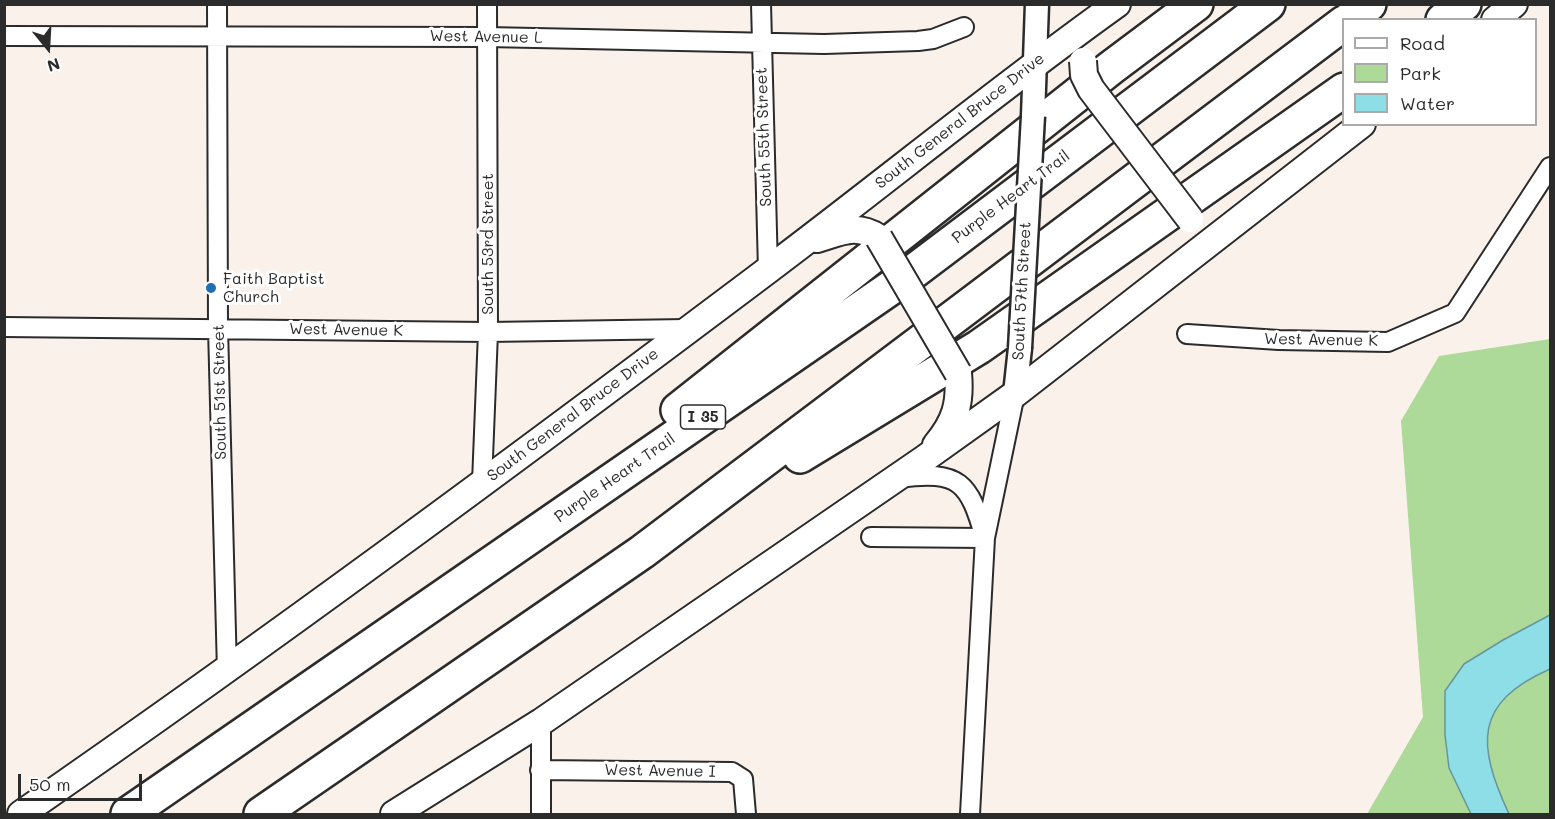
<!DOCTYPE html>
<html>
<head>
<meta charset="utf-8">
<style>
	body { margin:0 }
	#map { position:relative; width:1555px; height:819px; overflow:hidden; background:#faf1ea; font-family:Mali,sans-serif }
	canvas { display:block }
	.frame { position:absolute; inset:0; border:6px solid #2b2b2b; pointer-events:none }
	.legend { position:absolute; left:1342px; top:18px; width:195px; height:108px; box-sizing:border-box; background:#fff; border:2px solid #aaa; margin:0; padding:8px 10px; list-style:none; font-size:18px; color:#2b2b2b }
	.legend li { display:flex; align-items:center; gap:12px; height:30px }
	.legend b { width:30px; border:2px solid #aaa }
	.north { position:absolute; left:18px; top:18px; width:60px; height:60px; -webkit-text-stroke:4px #fff; paint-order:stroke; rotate:162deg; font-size:16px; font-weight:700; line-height:24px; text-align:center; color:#2b2b2b }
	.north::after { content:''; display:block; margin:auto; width:21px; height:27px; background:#2b2b2b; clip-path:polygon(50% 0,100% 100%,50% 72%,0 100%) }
	.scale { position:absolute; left:18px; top:774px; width:124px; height:27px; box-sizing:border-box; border:3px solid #2b2b2b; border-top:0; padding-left:8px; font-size:18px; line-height:21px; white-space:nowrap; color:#2b2b2b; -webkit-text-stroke:4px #fff; paint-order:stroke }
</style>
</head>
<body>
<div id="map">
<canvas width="1555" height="819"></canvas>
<div class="frame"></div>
<ul class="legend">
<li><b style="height:8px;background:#fff"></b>Road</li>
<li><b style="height:16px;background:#adda99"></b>Park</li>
<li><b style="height:16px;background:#8ddee6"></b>Water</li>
</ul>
<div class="north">N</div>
<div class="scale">50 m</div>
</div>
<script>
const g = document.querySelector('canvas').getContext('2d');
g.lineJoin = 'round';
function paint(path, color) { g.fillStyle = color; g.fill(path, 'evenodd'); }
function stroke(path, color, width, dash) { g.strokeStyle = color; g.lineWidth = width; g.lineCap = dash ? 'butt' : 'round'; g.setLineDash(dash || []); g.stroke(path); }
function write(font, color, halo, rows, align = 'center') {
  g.font = font + ' Mali,sans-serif'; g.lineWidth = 6; g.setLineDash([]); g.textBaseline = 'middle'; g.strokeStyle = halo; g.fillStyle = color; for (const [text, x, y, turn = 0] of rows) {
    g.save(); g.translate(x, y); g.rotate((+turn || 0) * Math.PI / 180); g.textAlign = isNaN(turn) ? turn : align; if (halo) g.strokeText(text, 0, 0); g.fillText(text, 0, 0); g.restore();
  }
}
paint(new Path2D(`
	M1550 339V814H1367L1423 717 1401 421 1439 356Z`), '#adda99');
const water = new Path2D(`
	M1550 615V669C1473 703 1477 745 1509 814H1471L1449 768 1445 735V691L1464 664 1503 640Z`);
paint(water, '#8ddee6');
stroke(water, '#66969b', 1.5);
const minor = new Path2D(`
	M217 4 218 328 227 671
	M761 4 768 270
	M4 36 487 37 824 44 918 41 933 39 964 27
	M4 327 488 332 687 329
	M1187 334 1279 340 1388 342 1455 313 1550 167
	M482 483 488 332 487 4
	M871 537 985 538C969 482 960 470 899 478
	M541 722V814
	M540 770 732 772 743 779 746 814
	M970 814 985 538 1015 394`);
const tertiary = new Path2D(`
	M1033 116 1037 4
	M1015 394 1020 348`);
const secondary = new Path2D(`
	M1495 20 1514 4
	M817 239C841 232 856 223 879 238
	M936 445C955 422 961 404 958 373
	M21 814C274 639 522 455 768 270 885 182 998 89 1117 4
	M394 814 541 722 924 459 1015 394 1362 124`);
const motorway = new Path2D(`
	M1349 20 1369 4
	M1443 20 1464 4
	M678 410 1112 67 1196 4
	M800 456 979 347 1344 90
	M128 814 905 278 1268 4
	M261 814 642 552 1344 23`);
stroke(minor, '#2b2b2b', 22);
stroke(tertiary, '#2b2b2b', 27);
stroke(secondary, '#2b2b2b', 30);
stroke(motorway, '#2b2b2b', 38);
stroke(minor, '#fff', 18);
stroke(tertiary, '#fff', 22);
stroke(secondary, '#fff', 26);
stroke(motorway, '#fff', 33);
const tertiaryBridge = new Path2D(`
	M1020 348 1033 116`);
const secondaryBridge = new Path2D(`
	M1083 61 1084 75 1091 89 1190 219
	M879 238 958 373`);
stroke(tertiaryBridge, '#2b2b2b', 27, []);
stroke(secondaryBridge, '#2b2b2b', 30, []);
stroke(tertiaryBridge, '#fff', 22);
stroke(secondaryBridge, '#fff', 26);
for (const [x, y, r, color] of [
	[211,288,6,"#1f6fb2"]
]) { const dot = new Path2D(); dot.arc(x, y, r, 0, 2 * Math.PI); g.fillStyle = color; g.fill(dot); stroke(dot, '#fff', 2); }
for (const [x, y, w] of [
	[703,417,45]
]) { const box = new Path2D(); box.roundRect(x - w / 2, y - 12, w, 24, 4.5); g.fillStyle = '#fff'; g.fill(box); stroke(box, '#2b2b2b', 1.5); }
write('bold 15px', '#2b2b2b', null, [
	["I 35",703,417]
]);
write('16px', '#2b2b2b', '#fff', [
	["West Avenue L",486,37,1],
	["South General Bruce Drive",960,121,-38],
	["South 55th Street",764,137,-92],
	["Purple Heart Trail",1011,197,-37],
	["South 53rd Street",488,244,-90],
	["South 57th Street",1022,291,-87],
	["West Avenue K",346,330,1],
	["West Avenue K",1321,340,1],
	["South 51st Street",220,392,-91],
	["South General Bruce Drive",573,415,-37],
	["Purple Heart Trail",615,478,-35],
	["West Avenue I",660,771,1]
]);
write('16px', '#2b2b2b', '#fff', [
	["Faith Baptist",223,279],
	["Church",223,297]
], 'left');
</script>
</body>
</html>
